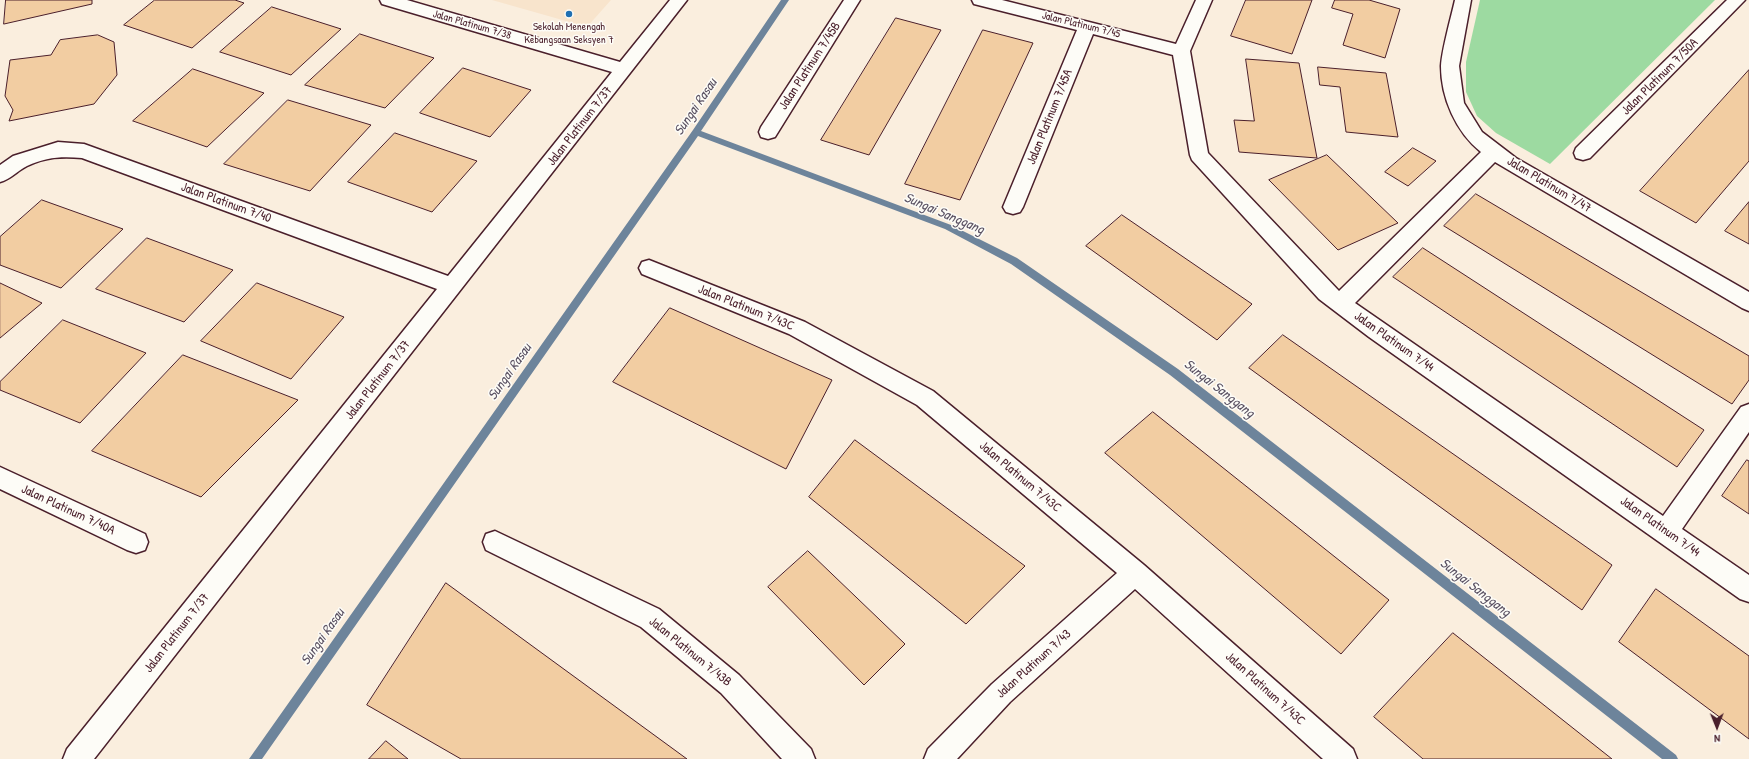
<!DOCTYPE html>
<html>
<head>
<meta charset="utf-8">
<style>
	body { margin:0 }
	#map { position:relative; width:1749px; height:759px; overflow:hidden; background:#faeede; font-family:"Patrick Hand",sans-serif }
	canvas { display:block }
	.north { position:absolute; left:1697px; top:707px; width:40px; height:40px; -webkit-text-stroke:3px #fdfcf7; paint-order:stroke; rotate:179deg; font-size:11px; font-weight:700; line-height:16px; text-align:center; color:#4a1f2b }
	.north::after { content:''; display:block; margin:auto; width:14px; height:18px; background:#4a1f2b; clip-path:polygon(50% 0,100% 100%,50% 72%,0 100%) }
</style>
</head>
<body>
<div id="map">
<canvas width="1749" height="759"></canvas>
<div class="north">N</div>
</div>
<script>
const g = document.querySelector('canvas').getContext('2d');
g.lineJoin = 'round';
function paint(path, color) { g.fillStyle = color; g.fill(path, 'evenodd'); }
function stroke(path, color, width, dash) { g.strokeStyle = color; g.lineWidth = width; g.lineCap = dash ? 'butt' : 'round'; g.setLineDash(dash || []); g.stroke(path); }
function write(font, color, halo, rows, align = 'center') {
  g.font = font + ' "Patrick Hand",sans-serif'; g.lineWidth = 3; g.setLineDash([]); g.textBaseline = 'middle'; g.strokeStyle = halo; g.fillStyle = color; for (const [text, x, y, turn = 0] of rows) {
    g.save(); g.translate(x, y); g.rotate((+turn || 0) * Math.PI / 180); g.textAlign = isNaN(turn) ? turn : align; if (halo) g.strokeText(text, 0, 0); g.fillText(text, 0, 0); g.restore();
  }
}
paint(new Path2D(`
	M492 0H611L587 27Z`), '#f8e4cc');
paint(new Path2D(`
	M1480 0H1715L1550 164 1496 133 1477 116 1466 92V62Z`), '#9ddaa1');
paint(new Path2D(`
	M781 0H789L701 131 951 225 1017 258 1178 369 1676 755 1678 759H1662L1170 375 1011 264 945 229 698 136 262 759H249L693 130Z`), '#6d849b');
const building = new Path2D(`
	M6 0H92V4L4 24Z
	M155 0H235L244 3 192 48 124 25Z
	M1246 0H1312L1292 54 1231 36Z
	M1335 0H1369L1400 9 1385 58 1343 45 1353 14 1332 8Z
	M272 7 341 29 291 75 220 52Z
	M896 18 941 30 869 155 821 140Z
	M983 30 1033 43 960 200 905 184Z
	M360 34 434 58 385 108 305 85Z
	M98 35 114 42 117 75 94 104 9 121 13 110 5 96 10 60 51 55 60 40Z
	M1246 59 1299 63 1317 158 1239 152 1234 120 1254 121Z
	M1318 67 1386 73 1398 137 1346 132 1340 87 1320 85Z
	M463 68 531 90 490 137 420 113Z
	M193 69 264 93 207 147 133 121Z
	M1749 70V161L1696 223 1640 191Z
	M288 100 371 125 310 191 224 164Z
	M395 133 477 161 432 212 348 182Z
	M1413 148 1436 161 1408 186 1385 172Z
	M1327 155 1398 223 1338 250 1269 180Z
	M1476 194 1749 356V380L1732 404 1444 226Z
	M42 200 123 229 61 288 0 265V237Z
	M1749 202V244L1725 231Z
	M1122 215 1252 304 1217 340 1086 246Z
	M147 238 233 270 184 322 96 289Z
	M1423 248 1704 430 1677 467 1393 277Z
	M0 283 42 303 0 338Z
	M257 283 344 317 291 379 201 341Z
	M670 308 832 380 786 469 613 382Z
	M63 320 146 353 80 423 0 390V382Z
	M1283 335 1612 565 1582 610 1249 368Z
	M183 355 298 400 201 497 92 451Z
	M1153 412 1389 600 1341 654 1105 453Z
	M855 440 1025 566 966 624 809 497Z
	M1747 460 1749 461V514L1722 496Z
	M808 551 905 644 864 685 768 587Z
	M446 583 687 759H461L367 705Z
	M1656 589 1749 656V739L1619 642Z
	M1453 633 1612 759H1423L1374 717Z
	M386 741 408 759H369Z`);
paint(building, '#f2cda2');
stroke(building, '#4a1f2b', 1);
const minor = new Path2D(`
	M380 0H407L620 62 670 0H687L94 759H63L67 749 437 289 82 158C62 156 46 157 27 166 17 171 11 179 0 182V165L13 156 58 142 84 144 448 276 612 72 382 4Z
	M844 0H860L775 137 768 139 761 137 759 132 761 127Z
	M972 0H1002L1176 44 1196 0H1212L1190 51 1208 153 1339 291 1481 152C1456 132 1441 98 1441 66 1442 49 1451 18 1455 0H1471L1459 66 1464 103 1482 132 1516 158 1749 292V311L1742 308 1495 162 1355 303 1663 516 1741 407 1749 404V432L1682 529 1749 575V602L1740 599 1369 337 1319 299 1192 160 1190 155 1173 55 1093 34 1023 207 1020 212 1013 214 1006 212 1003 207 1077 30 974 4Z
	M1727 0H1745L1590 158 1583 160 1576 158 1574 153 1576 148Z
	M649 260 805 322 933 391 1144 565 1353 749 1357 759H1323L1135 589 1010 702 957 759H924L928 749 992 684 1117 573 917 405 789 334 642 274 639 268 642 262Z
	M0 467 145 534 148 542 145 550 136 553 127 550 0 489Z
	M495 531 659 609 739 675 811 749 815 759H782L721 693 641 627 486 550 483 542 486 534Z`);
stroke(minor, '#4a1f2b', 3);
paint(minor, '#fdfcf7');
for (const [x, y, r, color] of [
	[569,14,4,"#1f6fb2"]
]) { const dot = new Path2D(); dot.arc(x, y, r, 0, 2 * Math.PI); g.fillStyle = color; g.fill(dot); stroke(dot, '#fdfcf7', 1.5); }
write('11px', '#4a1f2b', '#fdfcf7', [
	["Jalan Platinum 7/38",472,25,16],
	["Jalan Platinum 7/45",1081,25,14]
]);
write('11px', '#4a1f2b', '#fdfcf7', [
	["Sekolah Menengah",569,27],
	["Kebangsaan Seksyen 7",569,40]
]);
write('13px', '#4a1f2b', '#fdfcf7', [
	["Jalan Platinum 7/45B",810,66,-57],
	["Jalan Platinum 7/50A",1660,77,-45],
	["Jalan Platinum 7/45A",1050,117,-68],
	["Jalan Platinum 7/37",580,126,-52],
	["Jalan Platinum 7/47",1549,185,31],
	["Jalan Platinum 7/40",226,203,20],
	["Jalan Platinum 7/43C",746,308,22],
	["Jalan Platinum 7/44",1394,342,35],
	["Jalan Platinum 7/37",378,380,-52],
	["Jalan Platinum 7/43C",1020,477,40],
	["Jalan Platinum 7/40A",68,510,25],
	["Jalan Platinum 7/44",1660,527,35],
	["Jalan Platinum 7/37",177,633,-52],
	["Jalan Platinum 7/43B",690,652,39],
	["Jalan Platinum 7/43",1034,664,-42],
	["Jalan Platinum 7/43C",1265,689,42]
]);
write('italic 14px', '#5b5263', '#fdfcf7', [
	["Sungai Rasau",696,107,-56],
	["Sungai Sanggang",944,214,23],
	["Sungai Rasau",510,372,-55],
	["Sungai Sanggang",1219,389,38],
	["Sungai Sanggang",1475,588,38],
	["Sungai Rasau",323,637,-55]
]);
</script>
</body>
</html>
